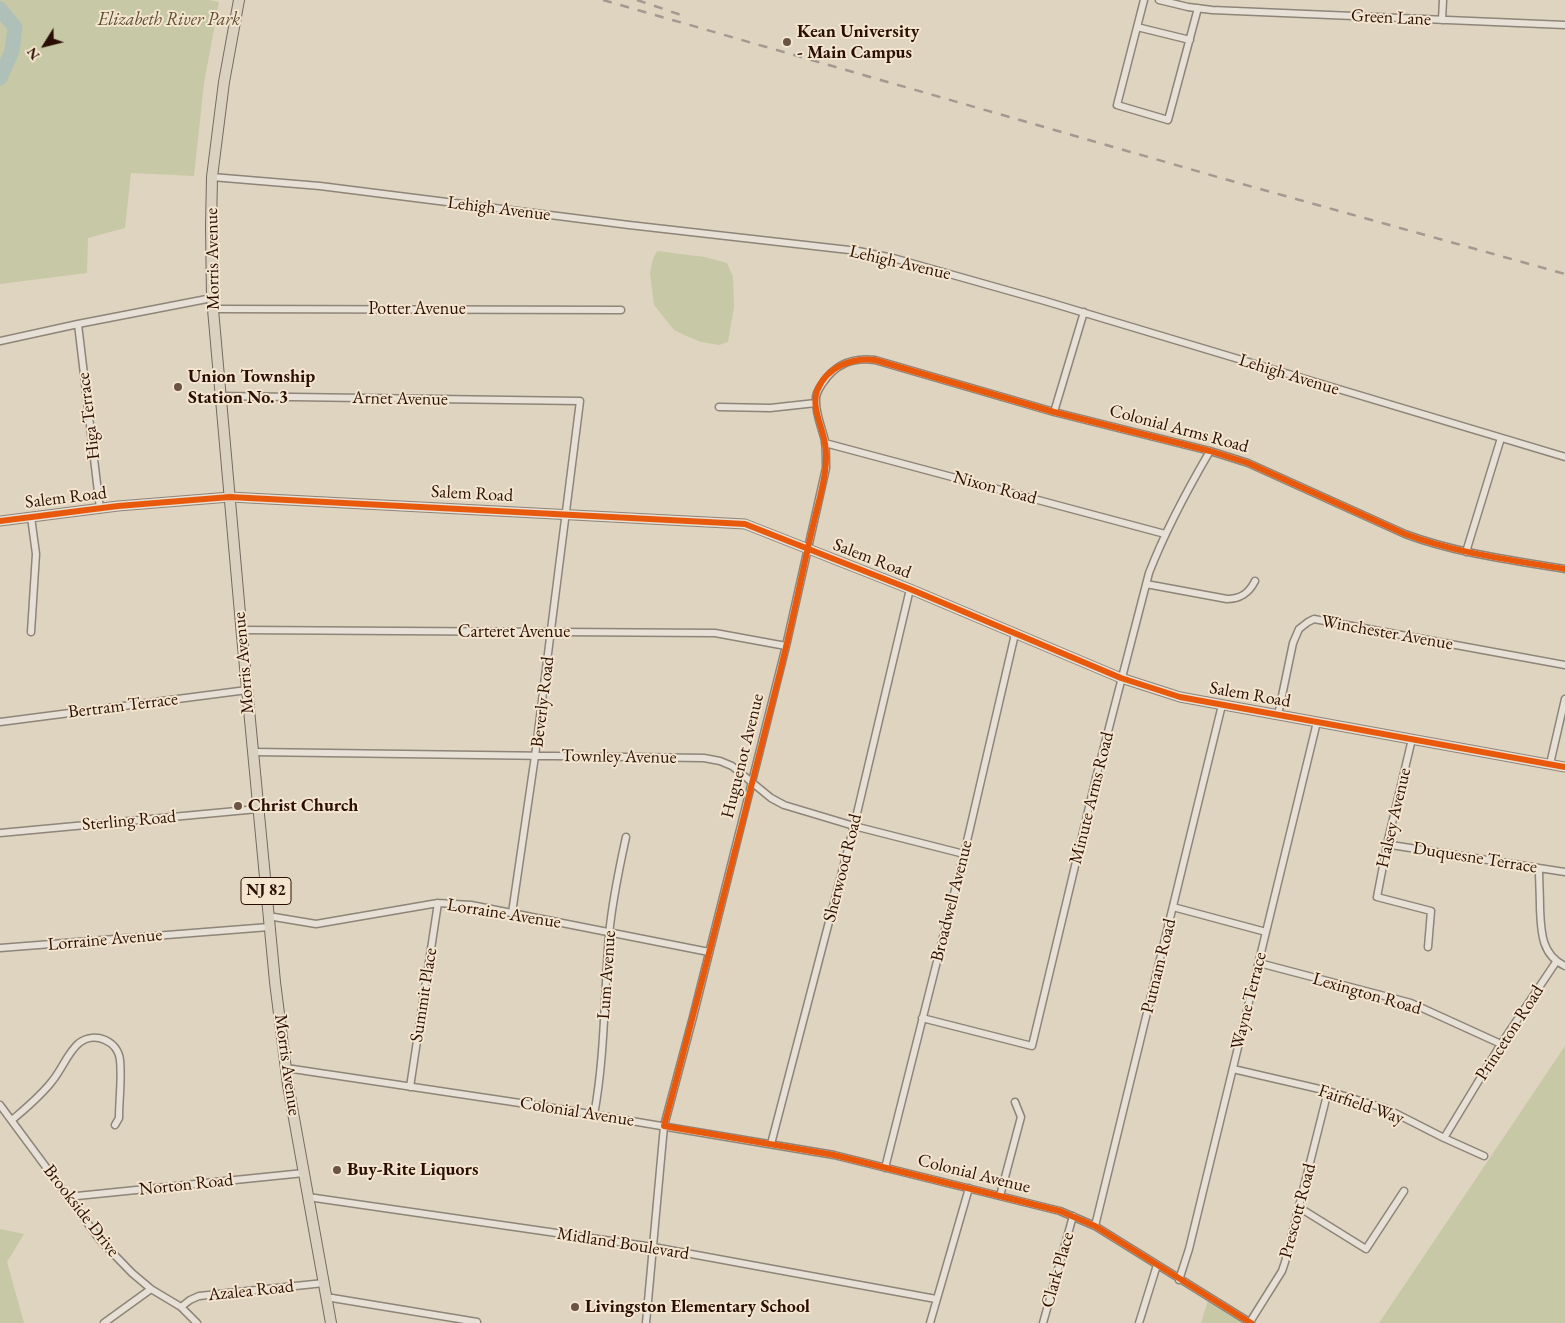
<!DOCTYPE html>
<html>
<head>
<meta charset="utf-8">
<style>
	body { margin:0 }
	#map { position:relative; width:1565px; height:1323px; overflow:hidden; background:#dfd4c0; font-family:"EB Garamond",serif }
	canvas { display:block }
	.north { position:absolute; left:20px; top:20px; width:50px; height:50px; -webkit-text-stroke:4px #f3e5ce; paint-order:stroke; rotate:234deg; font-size:14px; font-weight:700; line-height:20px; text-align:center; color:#2a0e03 }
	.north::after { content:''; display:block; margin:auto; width:18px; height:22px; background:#2a0e03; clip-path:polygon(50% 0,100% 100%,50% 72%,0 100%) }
</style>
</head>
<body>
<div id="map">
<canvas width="1565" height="1323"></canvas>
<div class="north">N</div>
</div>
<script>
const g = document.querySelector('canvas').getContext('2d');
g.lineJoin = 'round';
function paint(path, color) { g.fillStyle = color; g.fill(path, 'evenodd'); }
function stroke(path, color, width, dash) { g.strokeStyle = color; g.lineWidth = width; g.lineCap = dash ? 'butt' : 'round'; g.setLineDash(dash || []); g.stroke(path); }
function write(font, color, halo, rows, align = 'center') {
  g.font = font + ' "EB Garamond",serif'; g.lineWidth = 4; g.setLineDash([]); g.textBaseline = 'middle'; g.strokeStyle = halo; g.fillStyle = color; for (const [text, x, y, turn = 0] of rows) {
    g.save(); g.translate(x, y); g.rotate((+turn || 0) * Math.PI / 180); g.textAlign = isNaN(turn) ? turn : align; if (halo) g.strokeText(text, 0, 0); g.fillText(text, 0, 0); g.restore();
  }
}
paint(new Path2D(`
	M0 0H209L219 2 204 83 194 176 131 173 125 228 88 238 87 273 0 284Z
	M657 251 705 257 727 263 733 277 734 307 728 342 719 345 701 342 684 335 674 330 654 305 650 273 653 259Z
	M1565 1046V1323H1379Z
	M0 1229 24 1234 7 1262 24 1323H0Z
	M1209 1297 1250 1323H1201Z`), '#c7c8a5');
stroke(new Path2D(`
	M0 9 15 27 12 51 0 78`), '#afc0b8', 15);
const minor = new Path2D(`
	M1144 0 1117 105 1168 120 1198 8
	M1159 0 1188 7 1212 10 1565 25
	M1442 20 1443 0
	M1137 27 1190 40
	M212 177 320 186 629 225 858 251 893 258 1045 301 1565 457
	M213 309 621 310
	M78 324 100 509
	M0 341 78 324 212 298
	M220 396 580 401 535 756 512 913
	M719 407 770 408 816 403
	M1054 412 1084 312
	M825 443 1165 534
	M1466 552 1501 438
	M1146 584 1227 599C1241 599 1249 593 1255 581
	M241 630 715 633 786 646
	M31 632 36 554 31 517
	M1278 715 1293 643 1299 629 1308 622 1314 619 1565 665
	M0 722 247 690
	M1412 739 1388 840 1377 897 1431 911 1428 947
	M253 752 704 758 720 761 732 766 771 798 784 805 854 826 964 854
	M1550 764 1565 699
	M0 833 258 809
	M1388 840 1391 845 1565 872
	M1539 868C1539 881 1540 895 1540 908 1541 931 1541 955 1565 966
	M1173 907 1266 932
	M268 916 316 924 438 903 471 905 709 952
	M0 948 269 927
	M1259 963 1411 1003 1501 1044
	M922 1018 1032 1046 1096 778 1149 573C1166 529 1186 492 1210 451
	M286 1068 560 1109 834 1155 1060 1211 1095 1226 1251 1323
	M1233 1069 1328 1091 1387 1109 1444 1138 1484 1156
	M410 1087 438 903
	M0 1105 100 1240 132 1273 151 1289 181 1307 197 1323
	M594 1115C605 1056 604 995 609 935 612 902 619 869 626 837
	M12 1120C26 1108 42 1095 53 1080 62 1069 68 1052 79 1043 95 1031 118 1041 120 1060 122 1079 119 1099 119 1118L115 1125
	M1444 1138 1501 1044 1556 962
	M771 1144 854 826 910 589
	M885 1168 964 854 1015 634
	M1000 1196 1021 1117 1015 1102
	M67 1197 304 1173
	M308 1197 653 1247 936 1299
	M1300 1208 1366 1249 1404 1191
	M1095 1226 1222 705
	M1179 1280 1189 1249 1317 722
	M326 1297 477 1322
	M181 1307 190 1300 199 1296 324 1283
	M1250 1322 1282 1271 1285 1262 1328 1091
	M104 1323 151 1289
	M646 1323 664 1126 693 1017 786 646 826 468C826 459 826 450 825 441 822 428 816 415 816 402 815 395 818 390 822 384 835 364 852 357 875 360L1054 412 1210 451 1248 463 1405 534C1456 553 1511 560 1565 569
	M930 1323 969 1188
	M1043 1323 1073 1216
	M1139 1323 1157 1265`);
const tertiary = new Path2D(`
	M0 521 118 506 230 497 745 524 910 589 1121 678 1180 697 1565 767`);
const primary = new Path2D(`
	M239 0 224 82 212 177 211 227 212 298 242 636 275 982 288 1085 331 1323`);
stroke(minor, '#8e8478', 9);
stroke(tertiary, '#8e8478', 11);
stroke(primary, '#746a5f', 12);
stroke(minor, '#e6e0d6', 6);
stroke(tertiary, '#e6e0d6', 9);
stroke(primary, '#dad1c1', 10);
stroke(new Path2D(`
	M603 0 1235 182 1565 274
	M637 0 687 17`), '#a29a91', 2.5, [9, 9]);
stroke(new Path2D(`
	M0 521 118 506 230 497 745 524 910 589 1121 678 1180 697 1565 767
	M1251 1323 1095 1226 1060 1211 834 1155 664 1126C692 1022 718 917 745 812 758 757 773 702 786 647 798 597 807 547 820 497 824 480 828 462 825 444 823 428 811 407 817 391 826 367 852 357 875 360L1054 412 1210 451 1248 463 1405 534C1456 553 1511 560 1565 569`), '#e8590c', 6);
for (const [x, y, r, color] of [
	[787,42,5,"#695345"],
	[178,387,5,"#695345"],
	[238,806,5,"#695345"],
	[337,1170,5,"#695345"],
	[575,1307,5,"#695345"]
]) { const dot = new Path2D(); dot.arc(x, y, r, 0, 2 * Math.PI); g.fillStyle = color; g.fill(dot); stroke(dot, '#f3e5ce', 2); }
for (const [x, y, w] of [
	[266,891,50]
]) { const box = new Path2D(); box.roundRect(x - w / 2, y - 13.5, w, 27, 4); g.fillStyle = '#f3e5ce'; g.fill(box); stroke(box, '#2a0e03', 1); }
write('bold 16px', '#2a0e03', null, [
	["NJ 82",266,891]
]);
write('18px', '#2a0e03', '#f3e5ce', [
	["Green Lane",1391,18,3],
	["Lehigh Avenue",499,209,7],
	["Morris Avenue",213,259,-91],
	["Lehigh Avenue",900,263,13],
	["Potter Avenue",417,309],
	["Lehigh Avenue",1289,375,17],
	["Arnet Avenue",400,399,1],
	["Higa Terrace",89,416,-97],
	["Colonial Arms Road",1179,429,15],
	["Nixon Road",995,488,15],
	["Salem Road",472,494,3],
	["Salem Road",66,498,-7],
	["Salem Road",872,559,21],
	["Carteret Avenue",514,632],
	["Winchester Avenue",1387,633,10],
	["Morris Avenue",244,663,-95],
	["Salem Road",1250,695,10],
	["Beverly Road",543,702,-83],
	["Bertram Terrace",123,706,-7],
	["Huguenot Avenue",743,756,-76],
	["Townley Avenue",619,757,1],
	["Minute Arms Road",1092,798,-76],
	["Halsey Avenue",1394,818,-77],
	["Sterling Road",129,821,-5],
	["Duquesne Terrace",1475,858,9],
	["Sherwood Road",843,868,-76],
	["Broadwell Avenue",952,901,-76],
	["Lorraine Avenue",504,914,9],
	["Lorraine Avenue",105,940,-5],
	["Putnam Road",1159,966,-76],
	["Lum Avenue",607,975,-86],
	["Lexington Road",1367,994,16],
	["Summit Place",424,995,-81],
	["Wayne Terrace",1249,1001,-76],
	["Princeton Road",1510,1033,-57],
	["Morris Avenue",287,1065,82],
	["Fairfield Way",1361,1105,19],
	["Colonial Avenue",577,1112,9],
	["Colonial Avenue",974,1174,14],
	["Norton Road",186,1185,-6],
	["Brookside Drive",81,1211,52],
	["Prescott Road",1298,1211,-75],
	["Midland Boulevard",623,1244,9],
	["Clark Place",1058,1270,-74],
	["Azalea Road",251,1291,-6]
]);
write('italic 18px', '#5a4c34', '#f3e5ce', [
	["Elizabeth River Park",169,20]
]);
write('bold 18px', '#2a0e03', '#f3e5ce', [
	["Kean University",797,32],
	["- Main Campus",797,53],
	["Union Township",188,377],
	["Station No. 3",188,398],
	["Christ Church",248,806],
	["Buy-Rite Liquors",347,1170],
	["Livingston Elementary School",585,1307]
], 'left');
</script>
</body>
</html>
